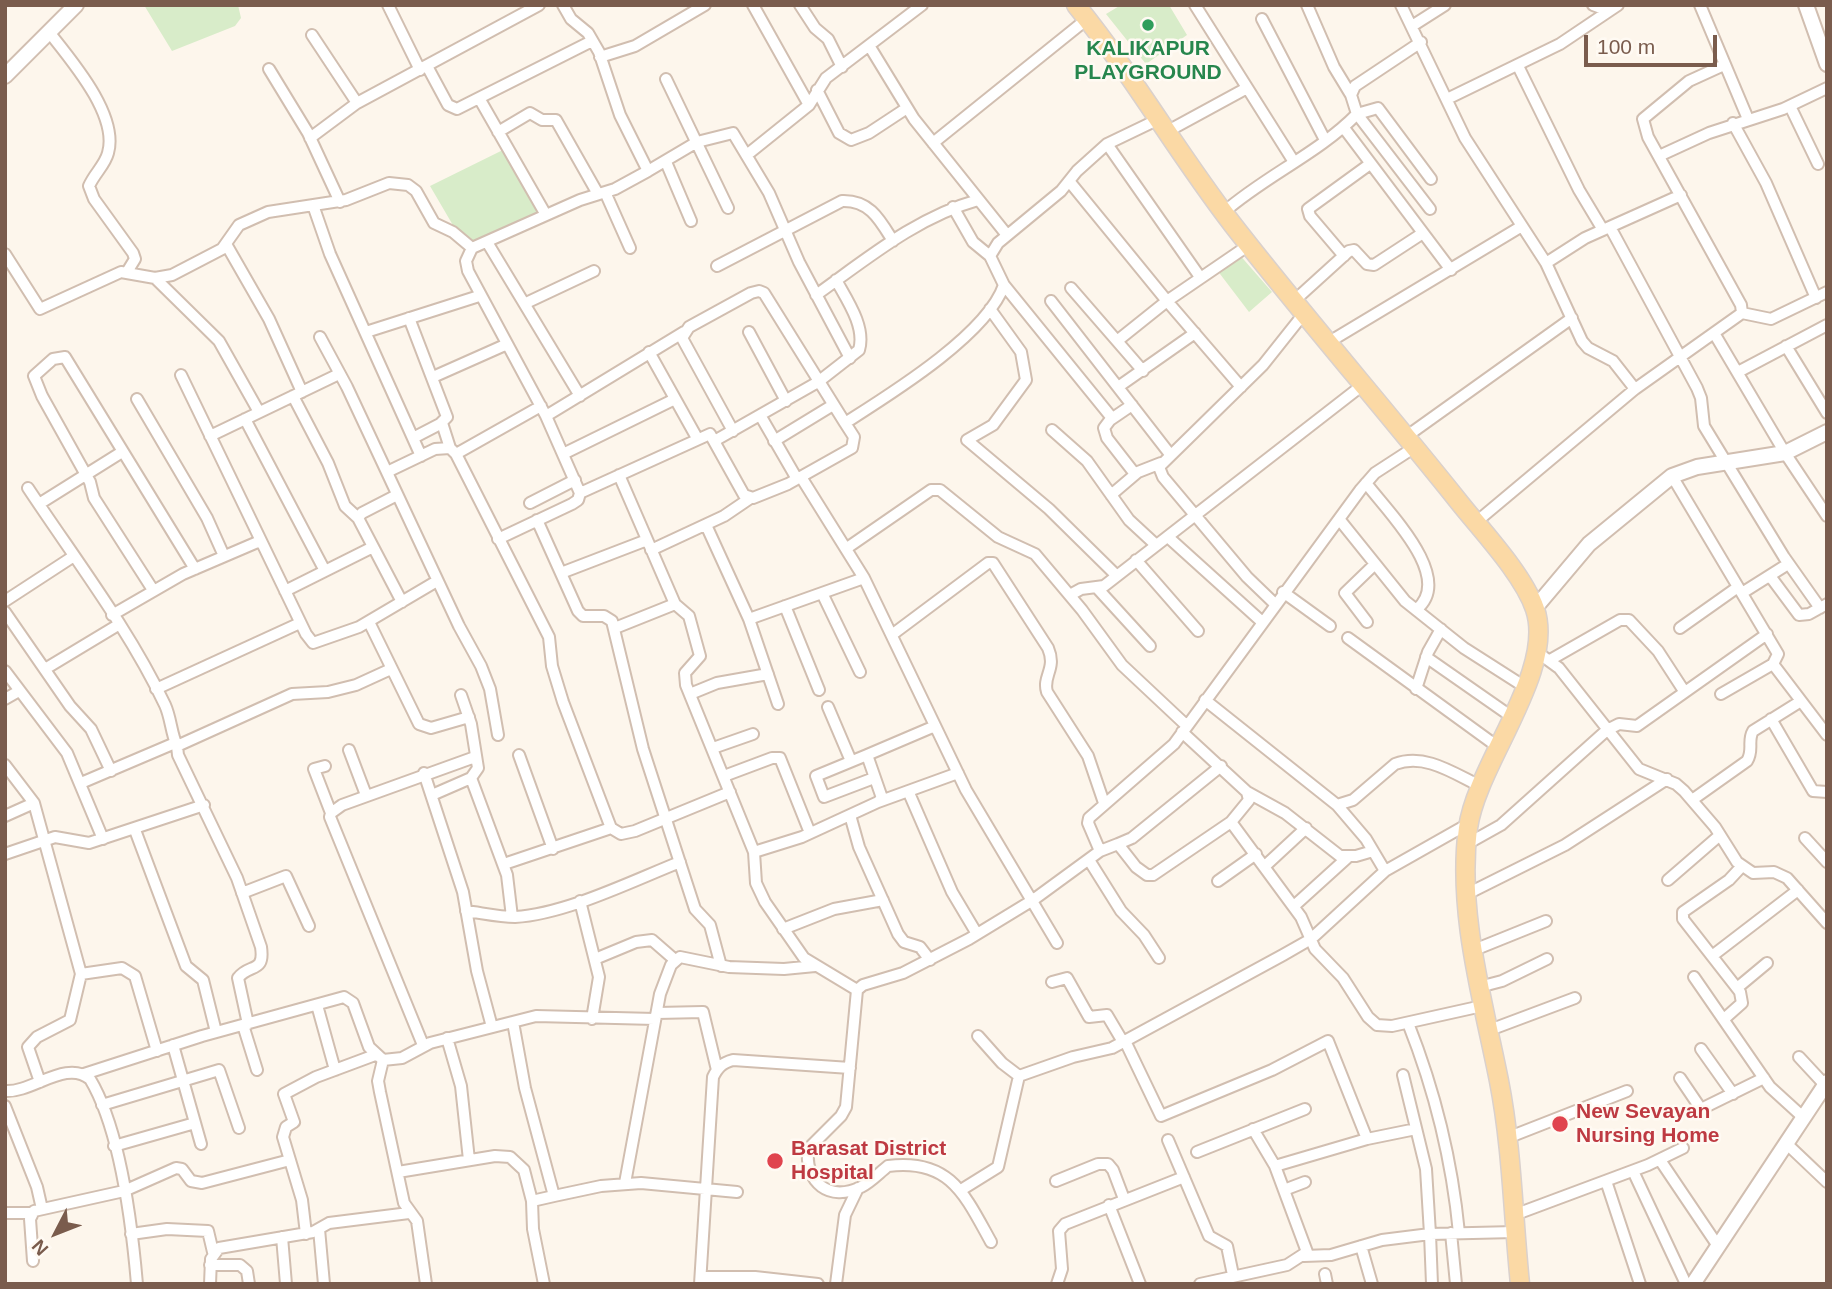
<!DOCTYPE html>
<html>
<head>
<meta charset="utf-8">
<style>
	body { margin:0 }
	#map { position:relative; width:1832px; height:1289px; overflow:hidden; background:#fdf6ec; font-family:Arial,sans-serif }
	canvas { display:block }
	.frame { position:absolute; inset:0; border:7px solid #7a5c4d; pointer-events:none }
	.north { position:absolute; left:21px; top:1198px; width:70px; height:70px; -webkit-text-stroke:5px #fffaf3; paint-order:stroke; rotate:228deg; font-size:19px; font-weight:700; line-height:28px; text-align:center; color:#7a5c4d }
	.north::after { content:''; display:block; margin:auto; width:24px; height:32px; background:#7a5c4d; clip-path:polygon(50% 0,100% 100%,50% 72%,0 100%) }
	.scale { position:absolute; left:1584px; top:35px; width:133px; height:32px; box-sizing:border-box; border:4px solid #7a5c4d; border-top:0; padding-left:9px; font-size:21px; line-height:24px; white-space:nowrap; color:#7a5c4d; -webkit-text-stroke:5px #fffaf3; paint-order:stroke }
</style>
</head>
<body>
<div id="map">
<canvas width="1832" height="1289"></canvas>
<div class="frame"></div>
<div class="north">N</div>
<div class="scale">100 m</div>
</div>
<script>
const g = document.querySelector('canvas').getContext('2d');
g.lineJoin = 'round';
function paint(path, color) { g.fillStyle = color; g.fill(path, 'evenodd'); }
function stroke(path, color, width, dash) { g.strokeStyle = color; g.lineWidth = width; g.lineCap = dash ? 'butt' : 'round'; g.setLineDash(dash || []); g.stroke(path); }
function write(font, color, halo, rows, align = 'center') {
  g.font = font + ' Arial,sans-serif'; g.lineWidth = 5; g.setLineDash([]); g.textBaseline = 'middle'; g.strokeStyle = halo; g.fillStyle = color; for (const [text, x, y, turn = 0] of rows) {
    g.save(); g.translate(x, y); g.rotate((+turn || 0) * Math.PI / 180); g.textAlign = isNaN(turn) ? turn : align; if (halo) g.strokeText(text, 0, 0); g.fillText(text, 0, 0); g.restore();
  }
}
paint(new Path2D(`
	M144 5H238L241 18 235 26 172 51Z
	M1121 5H1169L1187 35 1146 64 1106 14Z
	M511 146 545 211 478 246 454 227 430 186Z
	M1238 253 1272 292 1249 312 1217 270Z`), '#d8ecc9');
const minor = new Path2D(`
	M388 5 420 70
	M753 5 809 105
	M800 5 815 28 828 39 842 67
	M1195 5 1294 162
	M1307 5 1334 67 1351 95
	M1401 5 1465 138 1546 263 1582 341 1588 348 1613 361 1635 389
	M1593 5 1609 11
	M1700 5 1748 119
	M1262 19 1325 140
	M1412 26 1445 5
	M49 32C71 60 119 115 108 153 105 165 94 174 89 186L94 199 133 253 135 259 127 272
	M312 35 357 103
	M870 47 914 119 1007 235
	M600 57 635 46 705 5
	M427 66 448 105 457 109 592 41
	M1518 66 1579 190 1603 230
	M269 69 308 133 340 202
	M666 79 728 208
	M817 90 839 133 851 140 869 133 907 108
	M479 98 546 215
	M1447 99 1560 44 1618 5
	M1790 106 1818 164
	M1733 123 1766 183 1816 298
	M1344 128 1451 270
	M1168 131 1247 88
	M498 132 530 113 542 120H556L598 194
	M310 138 357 103 539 5
	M933 143 1087 19
	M1107 144 1200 277
	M748 154 809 105 826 78 922 5
	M1659 156 1709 133 1783 109 1827 88
	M666 162 691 221
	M648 171 697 142 733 133 769 193 799 262 850 358
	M1069 181 1167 301 1117 341
	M605 192 630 248
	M313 205 330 254 421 456
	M953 207 973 242 990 256
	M1430 209 1357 114 1378 108 1431 179
	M1224 212C1265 176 1319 153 1357 114L1351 95 1355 86 1421 42
	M1610 227 1697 388 1701 398 1704 426 1784 557 1820 608
	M487 242 580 396
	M226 244 269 319 302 392
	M472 248 466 261 468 271 546 416 580 493 578 500 572 504 498 539
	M5 254 40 309 121 272 155 278 172 275 222 249 239 225 268 212 346 200 389 183 408 185 416 191 434 223 453 232 472 248 580 200 615 189 648 171 620 115 599 52 588 33 571 19 563 5
	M1344 256 1310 216 1308 209 1370 164
	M1546 263 1585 238 1681 195
	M717 266 842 201C870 200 880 220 893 241
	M155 278 219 341 259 412
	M1004 285 1112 418
	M1071 288 1143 371
	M816 295C868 258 917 217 978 200
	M1295 300 1349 251 1354 250 1367 264 1374 265 1423 233
	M1051 301 1169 453
	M526 303 594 271
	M990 309 1021 352 1026 380 993 425 967 440 1049 509 1116 575
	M1742 313 1771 319 1827 292
	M409 318 447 417 440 424 413 438
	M366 332 479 296
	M749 332 786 401
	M1714 333 1785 453 1827 516
	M320 337 347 387 459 626 481 666 490 689 498 735
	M1329 342 1522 226
	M1786 346 1827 413
	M649 352 697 438
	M1738 372 1827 325
	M181 375 306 634 313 643 359 627 437 581
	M433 377 505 345
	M1118 387 1195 333
	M1241 387 1167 301 1249 245
	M293 396 328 463 345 506 358 518
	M137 399 207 518 224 556
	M1132 405 1110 420 1104 428 1107 438 1135 474
	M760 415 797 479
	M546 416 684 332
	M245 419 325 571
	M442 423 450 448
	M1052 430 1087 461 1129 520 1156 545
	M733 431 682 338 689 327 751 293 759 291 764 293 845 423C889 395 987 335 1004 285L990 256 998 243 1061 191 1077 171 1107 144 1159 119
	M210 436 339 374
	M1407 436 1572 318
	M716 440 818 382 859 350C866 327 847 300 836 280
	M774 441 833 405
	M456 454 541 406
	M563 454 675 399
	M387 472 435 449 450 448 456 454 549 637 552 666 563 702 611 828 621 834 635 831 730 792
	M619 475 675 604
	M1672 476 1778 654 1773 664 1721 694
	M801 477 864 578 966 790 1057 943
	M1366 483C1387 511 1455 577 1417 609
	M28 488C75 559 129 629 165 705 171 718 171 733 177 746
	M580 493 710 434 744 495 753 498 788 484 852 448 854 437 845 423
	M397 495 362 513 358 518 402 602
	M1111 495 1138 472 1161 463
	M530 503 575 480
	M39 504 122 452
	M1339 519 1405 601 1464 648 1525 687
	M537 520 578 611 583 616H604L612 621 643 749 695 909 710 925 721 966
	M1475 523 1635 389 1742 313 1741 305 1648 137 1643 119 1689 81 1724 65
	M706 525 749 619 778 704
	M1168 537 1261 621
	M847 548 931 490H940L998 537 1035 554 1082 610 1122 665 1187 726
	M651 550 724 516 749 499
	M1136 560 1198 631
	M561 573 647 540
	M1770 576 1799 615 1809 614 1827 604
	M1098 589 1150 646
	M153 590 94 498 90 482 42 396 34 376 53 359 65 357 195 569
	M285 591 373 547
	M1283 592 1330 626
	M822 593 860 672
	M1742 593 1788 564
	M1070 595 1081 589 1104 586 1364 384
	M5 601 74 556
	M1275 604 1247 577 1163 477 1159 467 1263 365 1298 321 1308 316
	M785 606 819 690
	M5 612 70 706 91 729 111 771
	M112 615 183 574 260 541
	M749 619 864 578
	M369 622 419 724 431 728 469 717
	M1367 622 1345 593 1375 564
	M615 628 675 604 689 616 700 656 685 673 686 685 754 852 756 883 765 902 804 958 857 990
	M1680 628 1738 587
	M893 634 988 563H993L1048 648C1057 669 1042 676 1047 692L1088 756 1104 803
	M1348 638 1498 747
	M1537 652 1559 668 1639 769 1676 784 1684 791 1715 827 1737 862 1753 873 1774 872 1787 878 1827 923
	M1426 657 1512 717
	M1550 660 1620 620H1629L1658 651 1684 691
	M1773 664 1827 735
	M45 669 118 625
	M5 671 67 753 103 839
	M156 689 300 623
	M1416 689 1428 652 1441 629
	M690 694 717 683 768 674
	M5 699 19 691
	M1205 700 1337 805 1353 800 1395 764C1425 753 1453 773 1480 786
	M828 707 851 761
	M1771 719 1813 791 1827 792
	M1182 732 1247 792 1249 800 1231 822
	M713 748 753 734
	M349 750 366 795
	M519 755 553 849
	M867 755 816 776 824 797 874 778
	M5 765 34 803 81 974
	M325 766 314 769 331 813
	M424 773 463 892 477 971 492 1027
	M724 776 772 758H780L810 833
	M471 778 507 875 512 917
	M81 783 175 743
	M1247 792 1285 813 1340 856H1356L1373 851
	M909 793 952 892 977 934
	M432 795 471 778 478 768 471 724 461 695
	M1692 800 1747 761C1754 750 1747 741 1753 731L1801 701
	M878 802 958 773
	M1337 805 1366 839 1385 871
	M850 815 859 847 898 934 904 942 920 947 930 960
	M5 816 34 803
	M135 830 186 966 203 980 216 1032
	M1805 838 1827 862
	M1118 844 1132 838 1221 766
	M1467 844 1501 825 1607 730 1619 724 1637 726 1767 634
	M1100 851 1118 844 1136 867 1147 875H1153L1231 822 1301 917 1315 949 1343 978 1368 1017 1377 1025 1392 1026 1482 1006
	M754 852 802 837 878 802 882 798 867 755 935 726
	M5 854 55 837 89 843 204 805
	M1089 860 1121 911 1144 935 1159 958
	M504 864 611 828
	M1265 866 1306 828
	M1668 880 1720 835
	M1218 881 1256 854
	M242 893 286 876 309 926
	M1467 894 1565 845 1667 779
	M580 901 599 977 592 1019
	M1294 906 1347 858
	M466 911C482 913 499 917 515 917 566 914 632 881 680 862
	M783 929 834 909 883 900
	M1474 950 1546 921
	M1712 956 1798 890
	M595 959 636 942 652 940 675 960
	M1694 977 1770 1087 1804 1118
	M1052 982 1067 978 1089 1017 1107 1015 1123 1042
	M1479 987 1502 981 1547 959
	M1737 988 1767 963
	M317 1005 335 1070
	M1724 1019 1742 1003 1740 992 1683 919V912L1729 880 1742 866
	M513 1022 525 1088 554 1196 532 1201 533 1229 544 1284
	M1408 1023C1435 1091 1452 1160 1459 1233
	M248 1024 238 978C249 963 265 974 261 947L237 878 178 755 177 746 292 694 328 692 356 685 391 669
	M243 1025 257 1070
	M1487 1031 1575 998
	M447 1038 461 1086 469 1160
	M1125 1041 1161 1116 1272 1070 1328 1041 1367 1139
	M173 1045 201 1144
	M423 1045 330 817 331 813 342 805 475 757
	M1701 1049 1733 1094
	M1799 1057 1825 1085
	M383 1060 378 1081 380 1092 404 1203 417 1221 426 1284
	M84 1074 202 1036 344 997 353 1003 369 1047 383 1060 402 1058 430 1043 536 1016 655 1019 657 1013 703 1012 717 1070
	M1403 1075 1426 1169 1430 1234 1515 1232
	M1019 1076 1073 1057 1112 1048 1283 955 1311 939 1385 871 1468 824
	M1680 1078 1701 1109 1764 1078
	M40 1082 28 1047 37 1037 70 1020 81 974 122 968 135 976 157 1051
	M5 1091C32 1093 66 1059 90 1079 120 1129 132 1226 137 1284
	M102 1105 219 1070 239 1128
	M5 1106 37 1187 42 1209
	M1507 1138 1627 1091
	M1168 1140 1209 1236 1227 1246 1233 1275
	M1787 1144 1827 1182
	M114 1146 195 1123
	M1197 1152 1305 1109
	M1660 1160 1718 1246
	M1275 1166 1367 1139 1416 1129
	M1633 1171 1686 1284
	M398 1172 495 1156 510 1157 524 1170 532 1201
	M1056 1181 1098 1164H1108L1113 1170 1124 1199
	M1606 1181 1640 1284
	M625 1183 660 994 671 965 680 957 729 967 784 969 815 966
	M961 1190 998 1167 1019 1076 1002 1063 978 1036
	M1284 1190 1305 1182
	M554 1196 601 1186 641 1183 737 1192
	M1109 1205 1140 1284
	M5 1213H32
	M1514 1215 1648 1165 1683 1148
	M319 1229 324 1284
	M1451 1233 1456 1284
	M131 1234 167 1229 208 1231 213 1252
	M306 1234 302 1200 283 1137 286 1127 294 1122 284 1094 316 1077 375 1055
	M282 1237 286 1284
	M991 1242C965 1195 950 1158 888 1166 879 1173 871 1182 861 1187 829 1202 805 1183 808 1149L841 1116 846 1107 857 990 863 985 903 973 969 939 1033 900 1100 851 1088 823 1089 818 1174 744 1361 489 1375 473 1415 447
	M1361 1246 1372 1284
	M1304 1256 1331 1255 1382 1240 1430 1234 1432 1284
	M33 1261 30 1219 34 1211 124 1191 176 1168 182 1169 191 1181 202 1183 290 1160
	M210 1265H240L247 1271 249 1284
	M1325 1274 1327 1284
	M701 1277H755L818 1284
	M210 1284 211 1259 219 1248 313 1232 329 1223 409 1213
	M700 1284 713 1077C718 1067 722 1063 733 1060L850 1068
	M836 1284 845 1215 858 1188
	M1057 1284 1062 1269 1059 1231 1065 1224 1184 1177
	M1200 1284 1287 1265 1307 1252 1275 1166 1253 1129`);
const tertiary = new Path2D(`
	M1806 5 1827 64
	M5 76 76 5
	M1535 608 1589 544 1672 476 1697 467 1785 453 1827 432
	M1693 1284 1827 1082`);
const primary = new Path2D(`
	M1076 5C1133 75 1178 154 1233 225 1306 319 1385 409 1459 502 1482 531 1523 574 1535 609 1556 672 1477 763 1468 828 1457 912 1483 1000 1499 1081 1512 1147 1513 1216 1520 1284`);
stroke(minor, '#d1beb0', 14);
stroke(tertiary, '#d1beb0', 18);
stroke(primary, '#dad1cd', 21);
stroke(minor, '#fff', 10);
stroke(tertiary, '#fff', 14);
stroke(primary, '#fbd9a5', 18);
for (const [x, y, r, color] of [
	[1148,25,7,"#2e9e5b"],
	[1560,1124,9,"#e0444e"],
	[775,1161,9,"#e0444e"]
]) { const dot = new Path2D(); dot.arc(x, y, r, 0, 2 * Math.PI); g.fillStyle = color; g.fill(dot); stroke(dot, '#fffaf3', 2.5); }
write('bold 21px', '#27864d', '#fffaf3', [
	["KALIKAPUR",1148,49],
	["PLAYGROUND",1148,73]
]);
write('bold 21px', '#be3a42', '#fffaf3', [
	["New Sevayan",1576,1112],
	["Nursing Home",1576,1136],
	["Barasat District",791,1149],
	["Hospital",791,1173]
], 'left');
</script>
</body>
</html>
